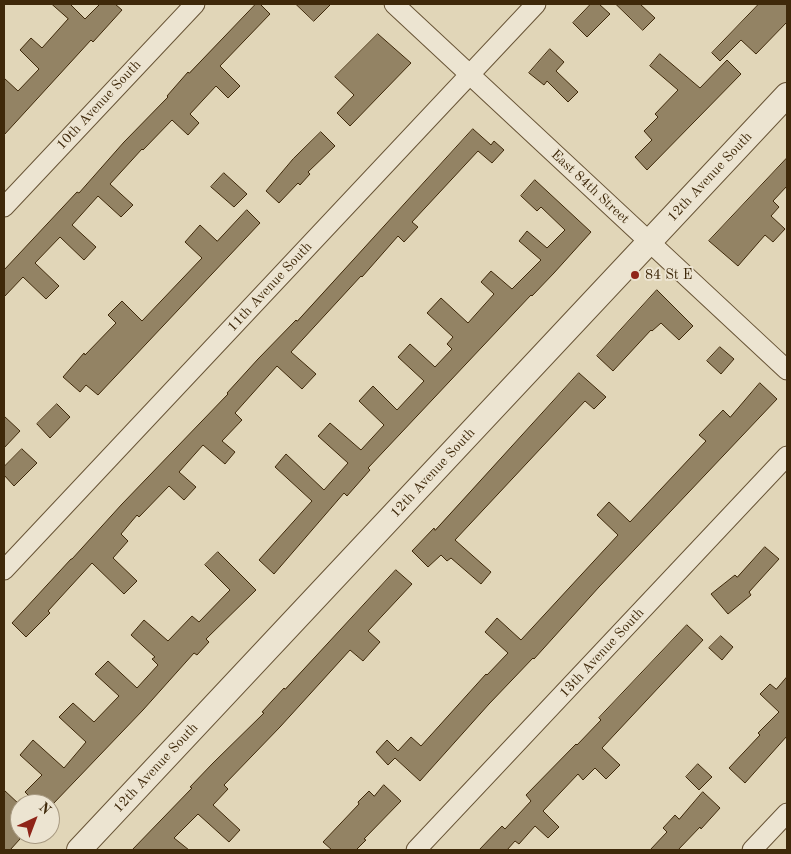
<!DOCTYPE html>
<html>
<head>
<meta charset="utf-8">
<style>
	body { margin:0 }
	#map { position:relative; width:791px; height:854px; overflow:hidden; background:#e1d6b8; font-family:"Old Standard TT",serif }
	canvas { display:block }
	.frame { position:absolute; inset:0; border:5px solid #3f290a; pointer-events:none }
	.north { position:absolute; left:10px; top:794px; width:50px; height:50px; box-sizing:border-box; background:#ece4d1; border:1px solid #a79981; border-radius:50%; rotate:43deg; font-size:14px; font-weight:700; line-height:20px; text-align:center; color:#3f290a }
	.north::after { content:''; display:block; margin:auto; width:18px; height:22px; background:#8f2418; clip-path:polygon(50% 0,100% 100%,50% 72%,0 100%) }
</style>
</head>
<body>
<div id="map">
<canvas width="791" height="854"></canvas>
<div class="frame"></div>
<div class="north">N</div>
</div>
<script>
const g = document.querySelector('canvas').getContext('2d');
g.lineJoin = 'round';
function paint(path, color) { g.fillStyle = color; g.fill(path, 'evenodd'); }
function stroke(path, color, width, dash) { g.strokeStyle = color; g.lineWidth = width; g.lineCap = dash ? 'butt' : 'round'; g.setLineDash(dash || []); g.stroke(path); }
function write(font, color, halo, rows, align = 'center') {
  g.font = font + ' "Old Standard TT",serif'; g.lineWidth = 4; g.setLineDash([]); g.textBaseline = 'middle'; g.strokeStyle = halo; g.fillStyle = color; for (const [text, x, y, turn = 0] of rows) {
    g.save(); g.translate(x, y); g.rotate((+turn || 0) * Math.PI / 180); g.textAlign = isNaN(turn) ? turn : align; if (halo) g.strokeText(text, 0, 0); g.fillText(text, 0, 0); g.restore();
  }
}
const building = new Path2D(`
	M52 4H70L85 19 100 4H115L122 10 93 42 91 40 4 135V78L18 91 39 69 20 50 31 38 42 48 68 19Z
	M256 4H260L270 14 220 66 240 86 228 98 216 86 190 114 199 123 188 135 172 120 143 150 142 149 110 184 133 205 121 217 98 196 72 225 96 247 84 260 60 237 35 263 59 286 46 299 23 277 4 297V270L77 192 79 193 124 142 168 97 167 96 188 72 189 73Z
	M296 4H331L314 21Z
	M591 4H599L610 14 587 37 573 23Z
	M616 4H640L655 18 643 30Z
	M759 4H787V22L756 54 741 40 720 61 712 53Z
	M378 34 411 63 350 126 337 113 354 95 335 77Z
	M550 49 564 62 556 71 578 92 568 102 547 81 544 85 529 73Z
	M660 54 700 88 727 60 741 74 647 170 635 157 652 140 644 131 658 117 655 114 678 90 650 66Z
	M473 129 491 145 494 141 504 150 492 163 478 151 412 222 418 227 404 242 398 236 362 277 361 276 291 352 316 374 302 389 277 366 235 413 242 420 222 441 235 452 225 464 203 445 179 472 196 487 184 500 169 486 139 517 137 515 121 534 128 541 113 558 137 581 124 594 92 563 48 611 50 613 26 637 12 623 71 559H72L122 504 228 394 227 393 258 359 296 320 297 321Z
	M321 132 335 146 308 172 310 174 300 185 298 183 279 203 266 191 293 159Z
	M787 158V186L773 201 779 207 771 216 785 229 773 242 765 235 738 266 709 241Z
	M224 173 247 194 234 207 211 187Z
	M535 180 591 232 554 273 532 296 531 295 368 468 370 470 347 496 344 493 274 574 259 560 312 501 275 467 286 454 324 490 348 463 318 436 330 423 361 450 384 425 359 401 373 386 397 410 424 381 398 357 410 344 435 367 452 349 447 344 453 337 427 313 441 298 468 323 494 294 481 282 491 271 512 289 541 260 519 241 527 231 547 248 565 230 541 207 537 211 521 196Z
	M247 210 260 223 98 395 86 385 80 392 63 377 84 353 85 355 116 323 108 315 122 301 142 321 202 258 185 242 200 225 217 241Z
	M657 290 693 326 679 340 661 323 652 331 651 330 613 371 597 356Z
	M720 347 734 359 721 374 707 361Z
	M579 373 606 397 594 409 585 401 455 540 491 572 481 584 451 558 447 561 441 555 428 567 412 551 434 528 435 530Z
	M760 383 777 399 599 587 534 659 533 658 489 704 420 781 395 758 388 765 376 752 387 740 398 751 411 737 421 746 486 674 487 675 508 653 485 632 497 618 521 640 618 535 597 515 609 502 630 522 706 441 699 435 723 410 730 417Z
	M57 404 70 417 50 438 37 424Z
	M4 416 20 431 4 448Z
	M22 449 37 463 14 486 4 475V467Z
	M765 547 779 559 749 592 751 595 728 614 711 594 735 575 737 577Z
	M218 552 256 590 206 639 209 642 197 655 194 653 143 710 53 804H37L25 792 42 775 20 755 33 740 64 768 86 742 59 717 73 703 94 722 119 696 95 674 108 661 137 688 158 665 152 659 155 657 131 635 144 620 168 641 192 616 199 622 230 590 205 565Z
	M396 570 412 584 368 631 380 642 363 661 350 650 280 727 224 785 228 789 213 805 240 830 229 842 198 814 174 838 189 850H132L192 788 190 787 213 763 264 713 262 712 284 688 285 689Z
	M687 625 703 640 602 748 620 765 606 779 595 768 583 780 578 774 543 811 559 827 548 838 535 826 519 844 515 841 507 850H479L502 826 505 829 531 801 526 795 576 744 577 745 601 720 599 718Z
	M721 636 733 647 722 660 709 648Z
	M787 677V736L745 783 729 768 760 735 758 733 779 712 760 694 770 684 776 689Z
	M698 764 712 777 699 790 686 777Z
	M384 785 401 801 364 839 366 840 356 850H332L323 842 359 804 358 802 369 791 374 796Z
	M4 790 20 805V839L10 850H4Z
	M703 792 720 808 701 829 700 827 678 850H650L667 832 663 828 675 815 679 819Z`);
paint(building, '#938364');
stroke(building, '#3f290a', 1);
const minor = new Path2D(`
	M394 4 787 370
	M4 207 195 4
	M4 570 536 4
	M416 850 787 456
	M752 850 787 813`);
const tertiary = new Path2D(`
	M79 850 787 95`);
stroke(minor, '#685436', 21);
stroke(tertiary, '#685436', 26);
stroke(minor, '#ece4d1', 19);
stroke(tertiary, '#ece4d1', 24);
for (const [x, y, r, color] of [
	[635,275,5,"#8f2418"]
]) { const dot = new Path2D(); dot.arc(x, y, r, 0, 2 * Math.PI); g.fillStyle = color; g.fill(dot); stroke(dot, '#ece4d1', 2); }
write('14px', '#3f290a', '#ece4d1', [
	["10th Avenue South",99,105,-47],
	["12th Avenue South",710,177,-47],
	["East 84th Street",590,187,43],
	["11th Avenue South",270,287,-47],
	["12th Avenue South",433,473,-47],
	["13th Avenue South",602,653,-47],
	["12th Avenue South",156,768,-47]
]);
write('14px', '#3f290a', '#ece4d1', [
	["84 St E",645,275]
], 'left');
</script>
</body>
</html>
